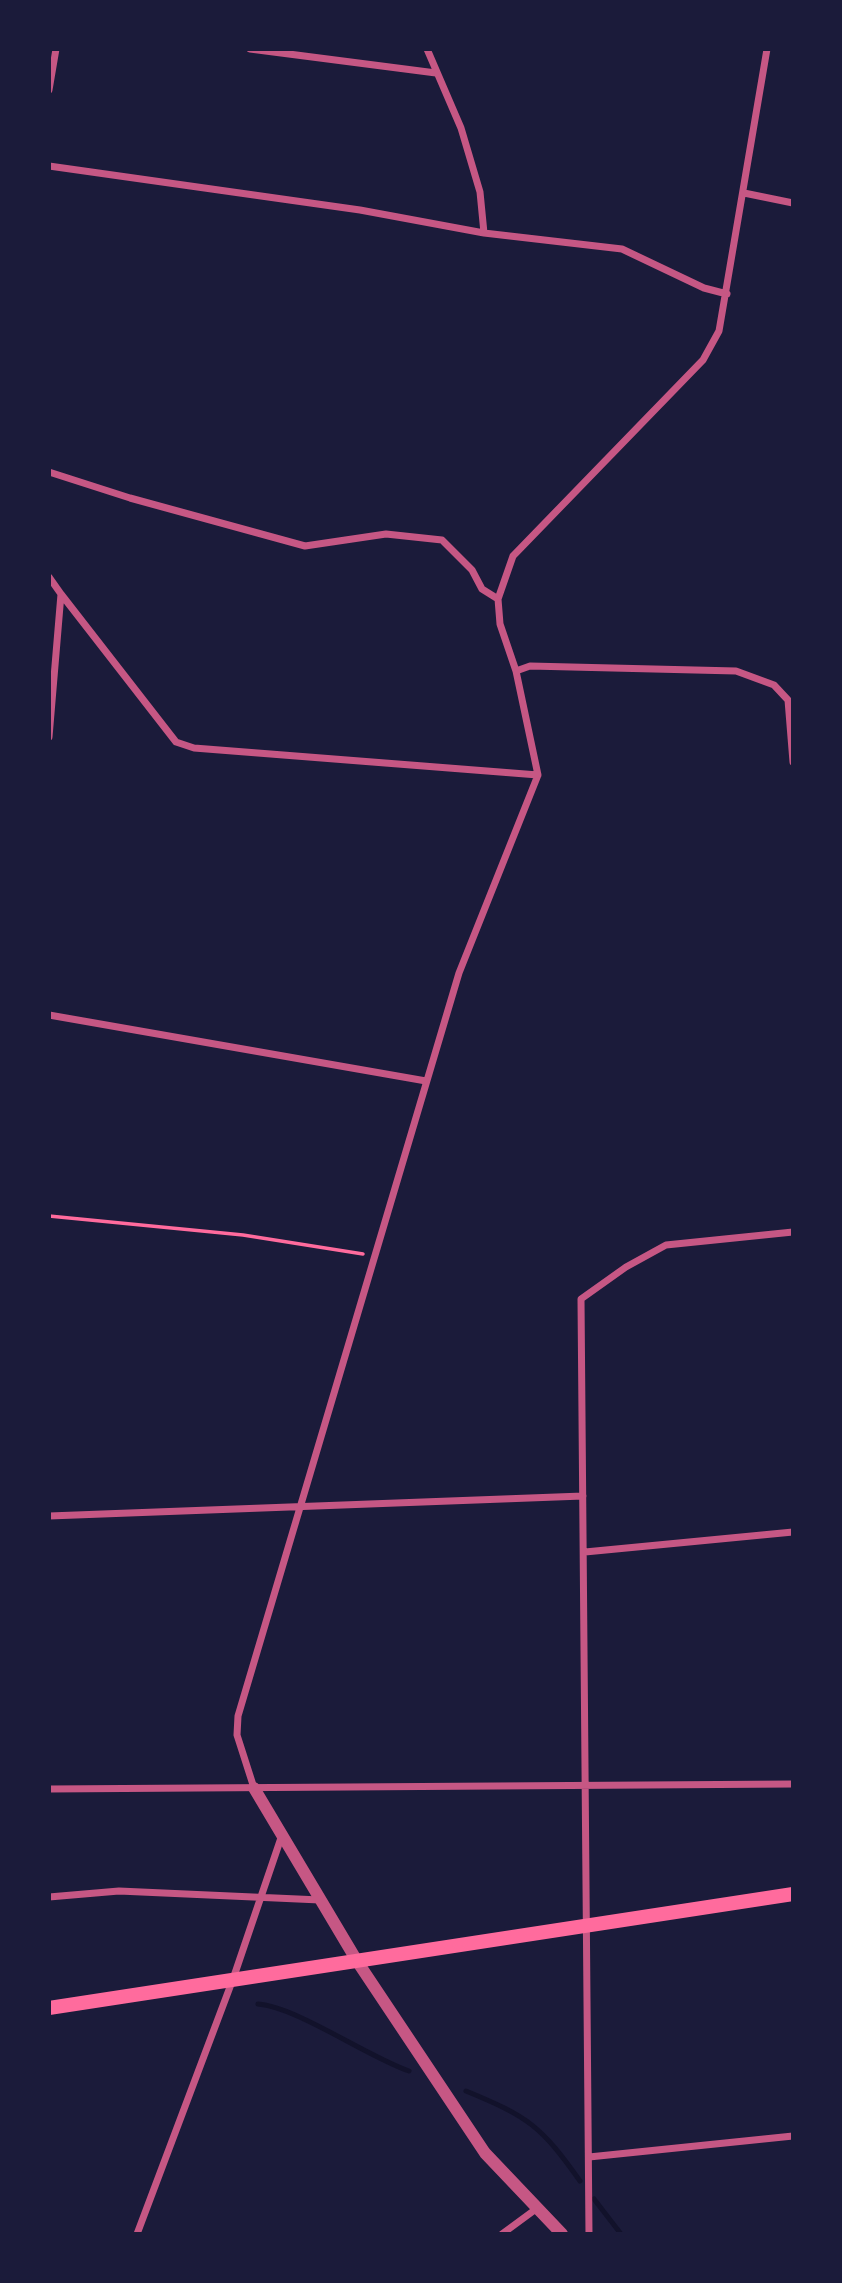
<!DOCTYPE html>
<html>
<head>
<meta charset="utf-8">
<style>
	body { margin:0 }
	#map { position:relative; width:842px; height:2283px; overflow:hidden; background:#1b1b3a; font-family:Cabin,sans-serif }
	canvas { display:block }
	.frame { position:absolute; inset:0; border:51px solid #1b1b3a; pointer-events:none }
</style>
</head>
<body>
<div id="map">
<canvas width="842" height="2283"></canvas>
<div class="frame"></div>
</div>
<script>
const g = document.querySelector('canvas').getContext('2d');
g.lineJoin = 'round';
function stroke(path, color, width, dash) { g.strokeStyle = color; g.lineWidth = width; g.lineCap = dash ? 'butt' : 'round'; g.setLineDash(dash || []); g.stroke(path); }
stroke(new Path2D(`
	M258 2004C297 2007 366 2056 409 2071
	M466 2091C529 2117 541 2126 580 2181
	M594 2199 621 2234`), '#12122b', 5);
stroke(new Path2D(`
	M49 1216 243 1235 363 1254`), '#ff6b9d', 3.5);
stroke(new Path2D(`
	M250 49 436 73
	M427 49 461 128 480 192 484 233
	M49 90 56 49
	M49 166 360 210 484 233 622 249 704 288 727 294
	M744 193 793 203
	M49 472 130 498 305 546 386 534 442 540 472 570 482 589 498 599
	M49 577 61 594 49 737
	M61 594 176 742 194 748 538 775
	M516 671 530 666 736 671 774 685 788 700 793 762
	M49 1015 426 1081
	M49 1516 583 1496
	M585 1552 793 1532
	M254 1788 237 1735 238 1716 459 973 538 775 516 671 500 624 498 599 513 556 703 360 719 331 767 49
	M49 1789 793 1784
	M49 1897 119 1891 320 1900
	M589 2157 793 2136
	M137 2234 233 1979 282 1835
	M502 2234 536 2209
	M589 2234 581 1299 626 1267 666 1245 793 1232`), '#c65784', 7);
stroke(new Path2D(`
	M254 1788 357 1961 485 2153 562 2234`), '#c65784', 12);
stroke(new Path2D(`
	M49 2008 793 1894`), '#ff6b9d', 14);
</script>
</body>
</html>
